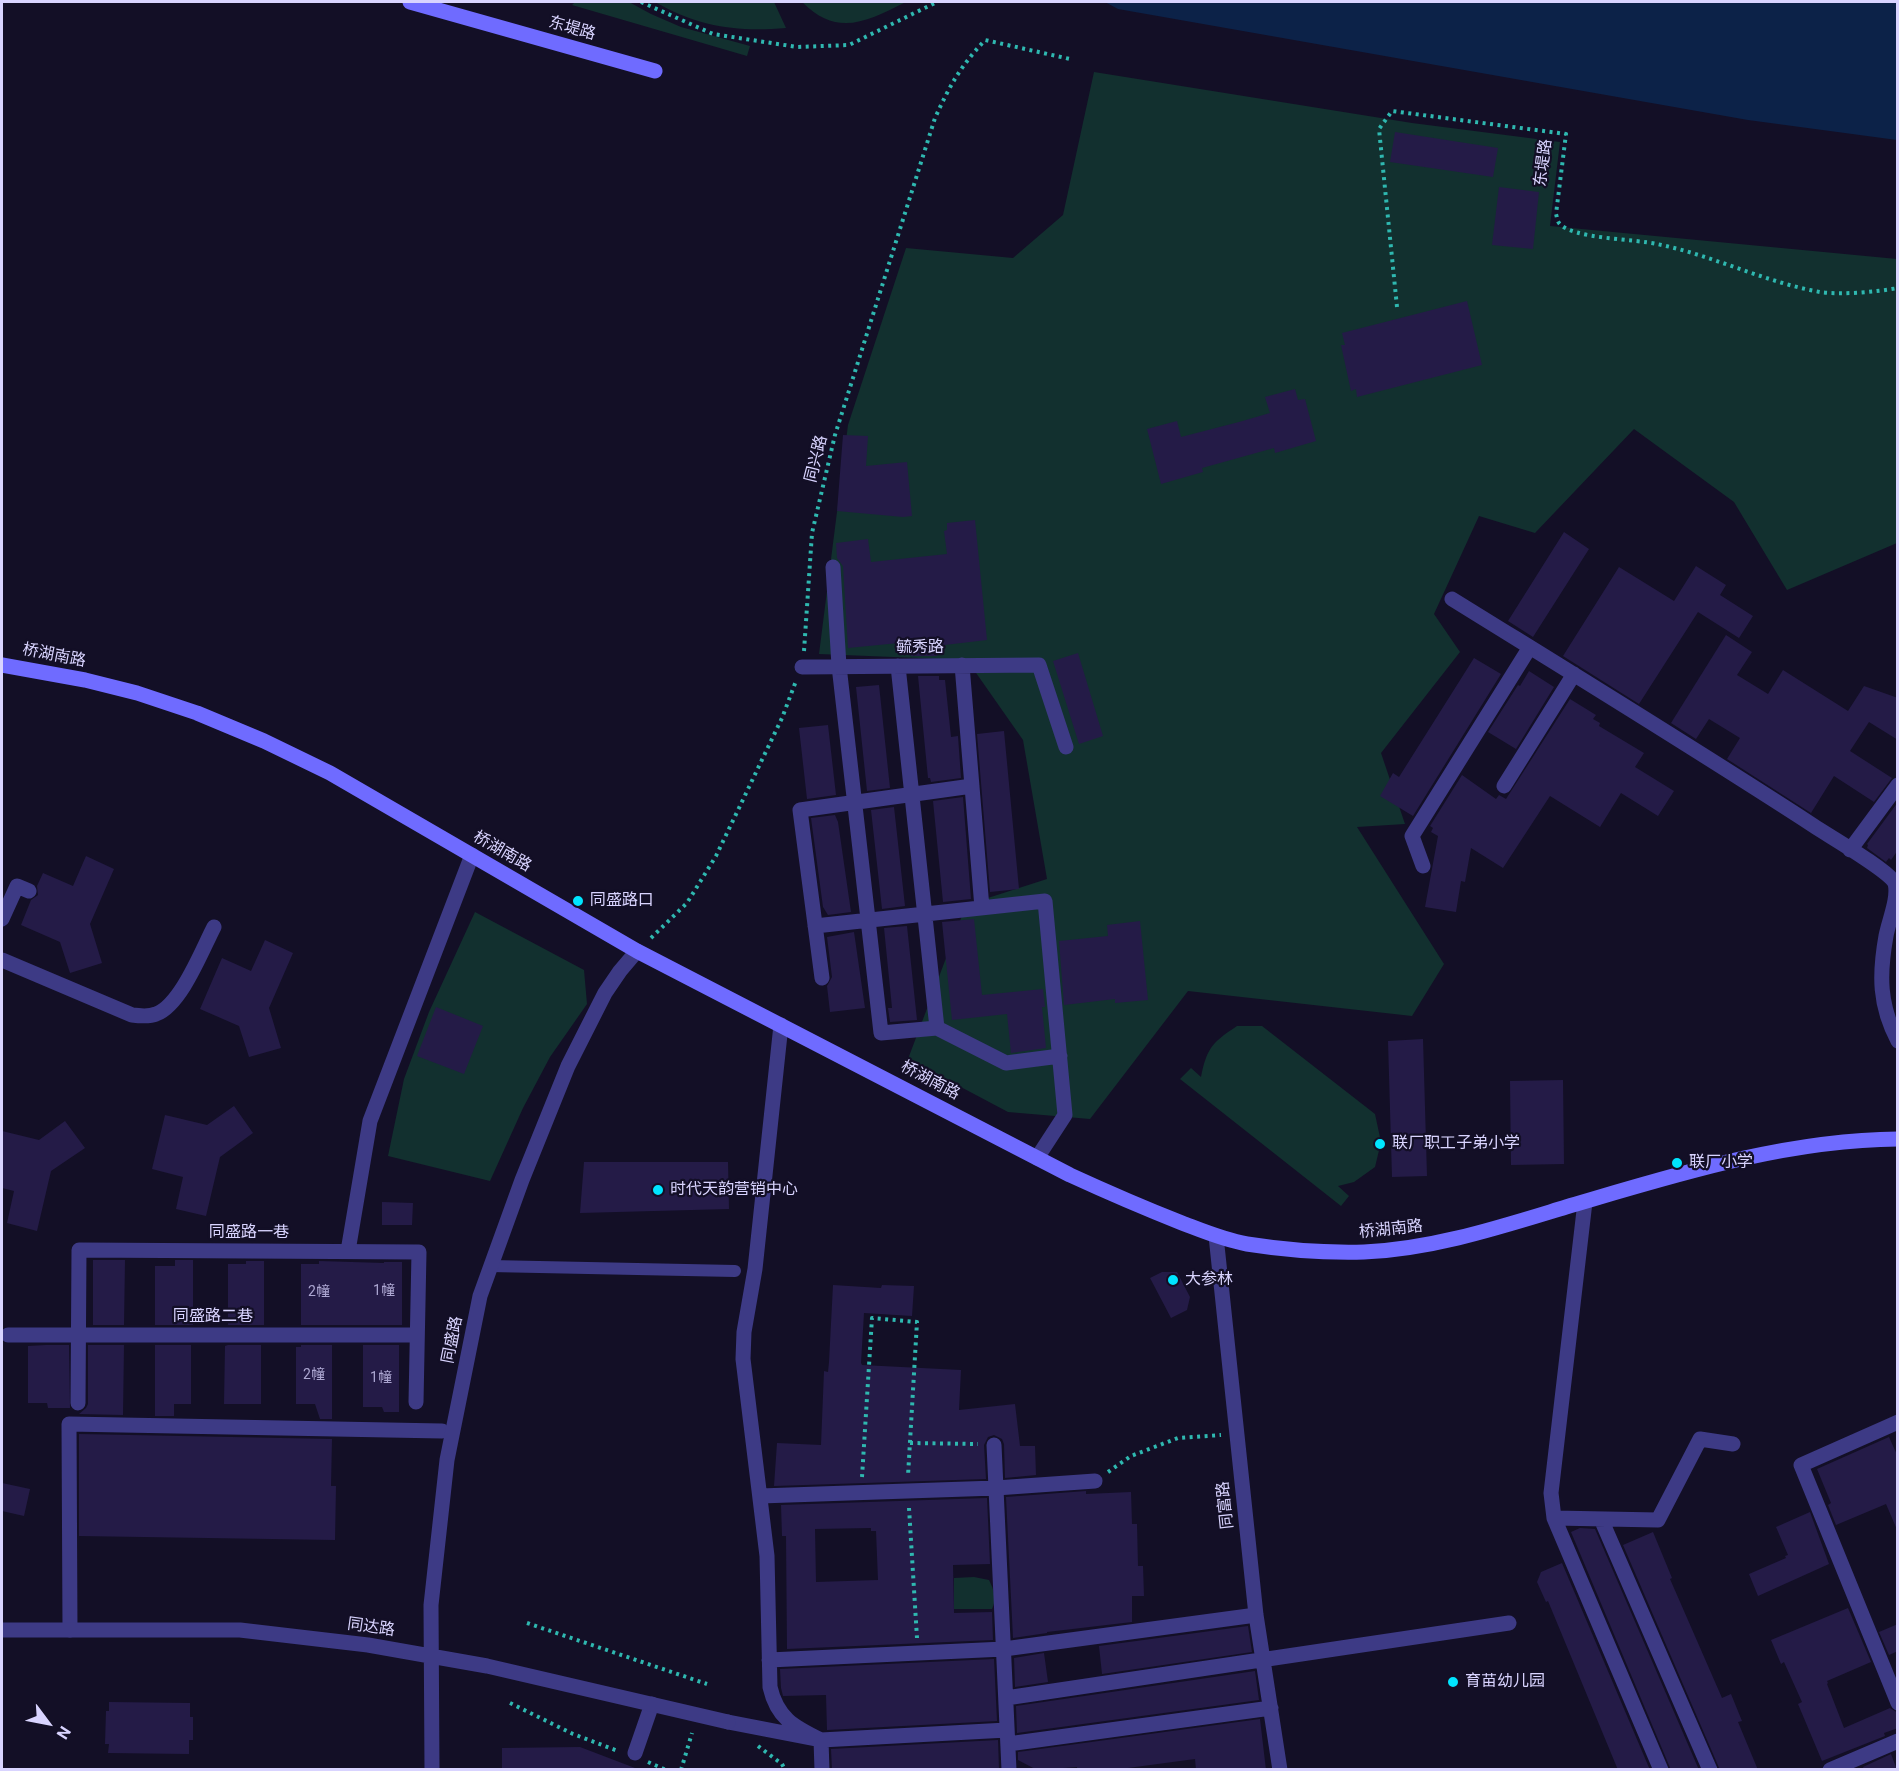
<!DOCTYPE html>
<html>
<head>
<meta charset="utf-8">
<style>
	body { margin:0 }
	#map { position:relative; width:1899px; height:1771px; overflow:hidden; background:#130f26; font-family:Roboto,sans-serif }
	canvas { display:block }
	.frame { position:absolute; inset:0; border:3px solid #d9d4ff; pointer-events:none }
	.north { position:absolute; left:18px; top:1693px; width:60px; height:60px; -webkit-text-stroke:4px #130f26; paint-order:stroke; rotate:122deg; font-size:16px; font-weight:700; line-height:24px; text-align:center; color:#d9d4ff }
	.north::after { content:''; display:block; margin:auto; width:21px; height:27px; background:#d9d4ff; clip-path:polygon(50% 0,100% 100%,50% 72%,0 100%) }
</style>
</head>
<body>
<div id="map">
<canvas width="1899" height="1771"></canvas>
<div class="frame"></div>
<div class="north">N</div>
</div>
<script>
const g = document.querySelector('canvas').getContext('2d');
g.lineJoin = 'round';
function paint(path, color) { g.fillStyle = color; g.fill(path, 'evenodd'); }
function stroke(path, color, width, dash) { g.strokeStyle = color; g.lineWidth = width; g.lineCap = dash ? 'butt' : 'round'; g.setLineDash(dash || []); g.stroke(path); }
function write(font, color, halo, rows, align = 'center') {
  g.font = font + ' Roboto,"Noto Sans SC",sans-serif'; g.lineWidth = 4.5; g.setLineDash([]); g.textBaseline = 'middle'; g.strokeStyle = halo; g.fillStyle = color; for (const [text, x, y, turn = 0] of rows) {
    g.save(); g.translate(x, y); g.rotate((+turn || 0) * Math.PI / 180); g.textAlign = isNaN(turn) ? turn : align; if (halo) g.strokeText(text, 0, 0); g.fillText(text, 0, 0); g.restore();
  }
}
paint(new Path2D(`
	M575 2H629L651 14 681 27 750 46 747 56 572 5Z
	M655 2H774L786 28C737 32 699 27 655 2Z
	M802 2H906C867 21 838 38 802 2Z
	M1094 72 1412 123 1560 142 1550 226 1897 259V543L1787 590 1734 502 1634 429 1535 533 1479 516 1434 614 1460 652 1381 753 1405 824 1357 827 1444 964 1412 1016 1188 991 1090 1119 1008 1112 908 1059 966 905 1047 879 1023 740 967 660 819 654 848 425 906 248 1013 258 1063 215Z
	M475 912 584 970 587 1004 550 1057 523 1108 490 1181 388 1156 404 1079 429 1012Z
	M1237 1026H1262L1375 1114 1381 1142 1375 1167 1354 1182 1338 1186 1349 1196 1341 1206 1180 1079 1191 1068 1201 1077C1207 1047 1213 1042 1237 1026Z
	M974 1577 989 1580C994 1590 997 1599 992 1609H954V1578Z`), '#12302f');
paint(new Path2D(`
	M1105 2H1897V140L1748 120 1118 9Z`), '#0c2248');
paint(new Path2D(`
	M1395 132 1498 148 1493 177 1390 162Z
	M1499 187 1539 192 1533 249 1492 245Z
	M1467 301 1482 365 1357 397 1356 389 1351 391 1341 345H1345L1342 333Z
	M1295 389 1298 400 1305 399 1316 441 1275 453 1274 448 1202 468 1203 472 1161 484 1147 429 1177 421 1181 437 1239 422 1270 413 1265 397Z
	M843 435 868 436 866 466 907 462 912 516 903 517 837 511Z
	M975 520 987 640 936 646 937 656H911L909 642 848 648 843 566 837 558 836 543 868 539 871 562 947 554 944 531 947 530V523Z
	M1564 532 1589 549 1533 637 1508 621Z
	M1696 566 1726 585 1720 595 1753 616 1739 638 1698 612 1639 704 1563 656 1619 567 1674 601Z
	M1726 635 1752 652 1737 675 1768 694 1783 670 1848 711 1864 686 1898 698V740L1869 722 1850 751 1892 778 1874 802 1834 776 1811 813 1727 759 1740 738 1709 719 1696 739 1671 723Z
	M1078 653 1103 736 1079 744 1053 661Z
	M1474 658 1501 674 1413 816 1380 796 1393 773 1399 777Z
	M1529 671 1554 687 1516 749 1488 732 1518 685 1520 686Z
	M918 676H939V680H945L951 737 958 736 961 778 931 782 930 778H928Z
	M879 685 890 788 867 791 856 687Z
	M1570 699 1596 715 1593 719 1600 723 1599 726 1644 753 1635 767 1674 791 1658 816 1621 793 1600 827 1550 796 1503 868 1471 848 1465 882 1461 881 1456 912 1425 907 1438 836 1431 832 1433 828 1430 826 1462 775 1496 799 1499 795 1506 799Z
	M828 725 836 795 807 799 799 728Z
	M1004 731 1019 889 990 892 977 734Z
	M963 797 971 899 943 902 933 801Z
	M1898 802V850L1891 860 1889 858 1886 862 1867 848 1868 845 1867 844Z
	M894 807 905 906 882 909 871 810Z
	M835 815 838 822 851 912 828 915 823 907 811 818Z
	M86 856 114 869 90 924 102 963 70 973 60 942 21 925 31 900 38 895 37 886 43 873 73 886Z
	M974 919 982 995 1043 989 1045 1007H1042L1046 1048 1011 1053 1007 1014 952 1020 942 922Z
	M1140 921 1148 1000 1115 1003V999L1064 1005 1059 941 1108 936 1107 925Z
	M907 926 917 1020 890 1022 888 1008H892L884 928Z
	M854 932 865 1008 830 1012 827 986 832 977 827 937Z
	M265 940 293 953 269 1008 281 1048 249 1057 239 1026 200 1009 222 958 251 971Z
	M436 1007 483 1026 464 1074 417 1056Z
	M1423 1039 1427 1176 1392 1177 1388 1041Z
	M1563 1080 1564 1164 1511 1165 1510 1081Z
	M234 1106 253 1133 220 1157 206 1216 176 1209 183 1177 152 1169 165 1115 207 1125Z
	M65 1121 85 1148 51 1171 37 1231 7 1223 14 1191 2 1188V1131L39 1140Z
	M584 1162H728L729 1209 580 1213Z
	M382 1202 413 1203 412 1225H382Z
	M93 1260H125L124 1325H93Z
	M175 1260H193V1325H155V1266H175Z
	M246 1261H264V1325H228V1264H246Z
	M319 1261 384 1263V1262H402V1325H301V1264H319Z
	M1162 1272H1177L1190 1297 1187 1310 1171 1318 1150 1278Z
	M833 1285 881 1288 882 1285 914 1286 912 1316 864 1313 861 1363 862 1365 961 1370 959 1410 1015 1404 1020 1446H1035L1036 1475 1005 1478 1004 1444 1002 1439 994 1435 988 1437 984 1445 986 1479 774 1486 777 1443 821 1445 824 1371 828 1372 829 1362Z
	M46 1345H69L70 1408H48L47 1403H28V1346Z
	M88 1345H124L123 1415 79 1414 86 1408 88 1404Z
	M155 1345H191V1404H174V1416H155Z
	M228 1345H261V1404H224L225 1346Z
	M301 1345H332V1419H320L315 1404H296V1347H301Z
	M363 1345H399V1412H384L382 1407H363Z
	M79 1434 332 1439 331 1486H336L335 1540 79 1536Z
	M1889 1437 1898 1457V1532L1886 1504 1836 1525 1828 1505 1831 1503 1817 1469Z
	M2 1483 30 1489 24 1516 2 1511Z
	M1086 1491V1494L1131 1492 1132 1524H1137L1138 1566H1143L1144 1596H1132V1622L1047 1632V1633L1013 1638 1006 1497Z
	M987 1498 990 1564 953 1565 954 1613 992 1612 993 1640 787 1649 786 1536H782L781 1505ZM871 1528V1531H876L878 1580 816 1582 815 1529Z
	M1810 1512 1829 1564 1758 1596 1749 1574 1786 1558 1785 1556 1788 1555 1776 1527Z
	M1580 1528 1595 1529 1699 1770H1671L1571 1532Z
	M1653 1532 1672 1578 1670 1579 1722 1698 1731 1694 1742 1721 1738 1722 1758 1770H1720L1623 1545Z
	M1562 1563 1650 1770H1618L1548 1601 1546 1602 1537 1582 1541 1572Z
	M1848 1608 1871 1662 1827 1681 1828 1683 1827 1684 1844 1728 1890 1708 1898 1713V1728L1884 1733 1885 1736 1822 1761 1798 1704 1802 1702 1784 1662 1781 1664 1771 1640Z
	M1898 1624V1651L1889 1655 1879 1632Z
	M1248 1626 1252 1652 1102 1674 1099 1646Z
	M1044 1653 1048 1682 1015 1687 1014 1658Z
	M994 1659 997 1721 827 1730 826 1695 783 1696 781 1688 780 1669Z
	M1255 1671 1259 1700 1017 1733 1016 1706Z
	M109 1702 190 1703V1717H193V1740H189V1754L108 1753 109 1744H105L106 1711H109Z
	M1260 1719 1266 1770H1196L1195 1759 1113 1770H1077V1767L1037 1770 1018 1760V1752Z
	M998 1740 999 1769 832 1770 831 1749Z
	M580 1747 635 1768V1770H502V1748Z
	M1891 1754 1897 1770H1864L1863 1767Z`), '#241b47');
stroke(new Path2D(`
	M641 2 713 34 797 47 849 45 937 2
	M1397 307 1379 129 1392 111 1566 134 1556 214C1557 217 1557 220 1559 223 1571 239 1636 239 1657 244 1712 255 1764 282 1820 292 1841 295 1876 292 1898 288
	M804 651 812 533 835 435 935 118C950 85 960 67 985 40L1070 59
	M651 938 687 903 716 856 782 718 796 681
	M910 1443 978 1444
	M1108 1472 1131 1456 1178 1438 1221 1435
	M862 1477 872 1318 917 1322 908 1476
	M909 1508 917 1638
	M527 1623 707 1684
	M510 1703 573 1734 618 1751
	M758 1746 782 1764 785 1770
	M648 1762 666 1770
	M681 1770 692 1733`), '#2fb8b0', 4, [3, 4.5]);
stroke(new Path2D(`
	M490 1266 735 1271`), '#3d3a85', 12);
stroke(new Path2D(`
	M2 919 17 886 29 891
	M2 960 132 1015C140 1016 149 1017 156 1014 181 1005 202 950 214 927`), '#3d3a85', 15);
stroke(new Path2D(`
	M833 567 839 666 881 1033 937 1028 1006 1063 1060 1056
	M1452 599C1573 674 1694 748 1814 826 1829 836 1888 870 1895 883 1899 898 1889 920 1886 936 1879 975 1879 1005 1898 1041
	M962 665 982 908
	M898 666 937 1028
	M802 667 1039 665 1066 747
	M1504 786 1574 674
	M1850 850 1898 785
	M1423 866 1412 836 1530 647
	M815 926 1045 901 1065 1115 1037 1158
	M822 978 800 810 972 786
	M781 1025 755 1269 744 1332 743 1359 767 1556 770 1687C777 1718 794 1727 821 1740L822 1770
	M1585 1202 1551 1493 1554 1518 1661 1770
	M1216 1236 1256 1615 1280 1770
	M348 1251 370 1121 472 855
	M8 1335H417
	M78 1403 79 1250 419 1252 416 1402
	M1898 1422 1801 1465 1898 1703
	M994 1445 1009 1770
	M760 1496 996 1488 1095 1481
	M1554 1518 1658 1520 1700 1439 1733 1444
	M1601 1519 1710 1770
	M70 1630 69 1424 442 1431
	M769 1660 1004 1649 1256 1615
	M1006 1698 1509 1623
	M728 1722 821 1740 1007 1730
	M1008 1744 1271 1708
	M635 1753 652 1704
	M1830 1770 1898 1741`), '#3d3a85', 15);
stroke(new Path2D(`
	M2 1630H240L368 1645 487 1666 728 1722
	M432 1770 431 1605 447 1460 480 1296 522 1180 568 1066 605 993 620 971 637 951`), '#3d3a85', 15);
stroke(new Path2D(`
	M410 2 655 71
	M2 665 85 680 137 693 197 713 264 741 330 773 637 951 1070 1175C1107 1192 1144 1208 1182 1223 1203 1231 1224 1240 1247 1244 1285 1250 1325 1253 1364 1252 1433 1249 1500 1227 1566 1207 1675 1175 1784 1140 1898 1139`), '#6f6bff', 15);
for (const [x, y, r, color] of [
	[578,901,6,"#00e5ff"],
	[1380,1144,6,"#00e5ff"],
	[1677,1163,6,"#00e5ff"],
	[658,1190,6,"#00e5ff"],
	[1173,1280,6,"#00e5ff"],
	[1453,1682,6,"#00e5ff"]
]) { const dot = new Path2D(); dot.arc(x, y, r, 0, 2 * Math.PI); g.fillStyle = color; g.fill(dot); stroke(dot, '#130f26', 2); }
write('14px', '#aca6d1', null, [
	["1幢",384,1291],
	["2幢",319,1292],
	["2幢",314,1375],
	["1幢",381,1378]
]);
write('16px', '#d9d4ff', '#130f26', [
	["东堤路",572,29,16],
	["东堤路",1544,163,-83],
	["同兴路",817,459,-76],
	["毓秀路",920,648],
	["桥湖南路",54,656,11],
	["桥湖南路",502,852,30],
	["桥湖南路",930,1081,28],
	["桥湖南路",1391,1230,-6],
	["同盛路一巷",249,1233],
	["同盛路二巷",213,1317],
	["同盛路",453,1340,-79],
	["同富路",1226,1505,-96],
	["同达路",371,1628,8]
]);
write('16px', '#d9d4ff', '#130f26', [
	["同盛路口",590,901],
	["联厂职工子弟小学",1392,1144],
	["联厂小学",1689,1163],
	["时代天韵营销中心",670,1190],
	["大参林",1185,1280],
	["育苗幼儿园",1465,1682]
], 'left');
</script>
</body>
</html>
